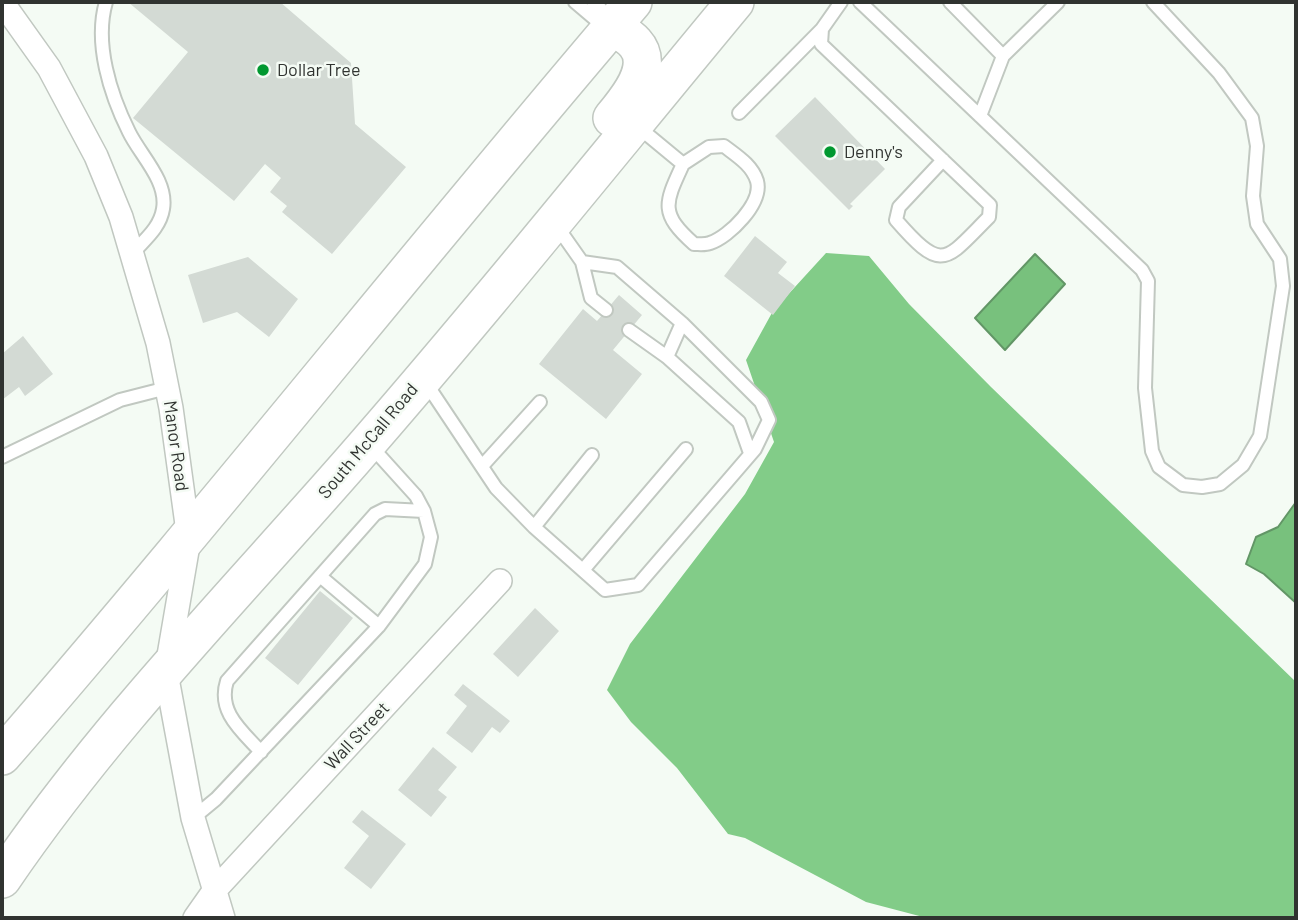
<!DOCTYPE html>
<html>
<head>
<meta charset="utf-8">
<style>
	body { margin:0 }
	#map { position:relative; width:1298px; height:920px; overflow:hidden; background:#f4fbf4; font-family:Barlow,sans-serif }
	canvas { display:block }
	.frame { position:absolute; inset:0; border:4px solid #303330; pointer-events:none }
</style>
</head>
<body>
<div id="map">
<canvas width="1298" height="920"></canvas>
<div class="frame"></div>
</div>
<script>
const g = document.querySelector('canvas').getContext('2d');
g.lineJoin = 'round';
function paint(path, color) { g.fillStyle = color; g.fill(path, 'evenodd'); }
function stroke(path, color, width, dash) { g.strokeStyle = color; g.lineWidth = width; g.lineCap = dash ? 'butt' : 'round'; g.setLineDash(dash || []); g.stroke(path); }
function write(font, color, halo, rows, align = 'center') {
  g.font = font + ' Barlow,sans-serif'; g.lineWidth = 5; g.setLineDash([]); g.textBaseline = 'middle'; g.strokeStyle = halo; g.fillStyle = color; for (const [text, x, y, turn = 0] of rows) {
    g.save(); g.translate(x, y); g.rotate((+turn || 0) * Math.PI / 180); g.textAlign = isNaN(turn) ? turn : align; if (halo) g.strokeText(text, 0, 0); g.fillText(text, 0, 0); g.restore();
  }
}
paint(new Path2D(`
	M826 253 869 256 909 304 991 387 1296 682V918H927L866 902 745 838 728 834 677 768 631 722 607 690 630 644 745 494 774 442 746 360 773 311Z`), '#82cc88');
const water = new Path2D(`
	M1035 254 1065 284 1005 350 975 318Z
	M1296 502V603L1264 574 1246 564 1256 537 1278 527Z`);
paint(water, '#78c17d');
stroke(water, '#629666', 2);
paint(new Path2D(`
	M128 2H280L351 63 355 124 406 167 332 254 282 212 287 206 270 192 281 178 265 164 234 201 133 118 188 52Z
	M815 97 885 169 850 204 853 206 849 210 775 136Z
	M755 236 787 262 778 273 795 286 773 315 724 276Z
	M248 257 298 299 269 337 237 312 203 323 188 275Z
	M619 295 642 315 613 350 642 374 606 419 539 364 583 309 597 321Z
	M23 336 53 374 25 396 19 387 2 400V354Z
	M320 591 353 618 298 685 265 658Z
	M535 608 559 631 518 677 493 654Z
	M463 684 510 721 500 733 492 727 472 753 446 733 467 706 454 695Z
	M433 747 457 767 438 790 447 797 431 817 398 790Z
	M362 810 406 844 371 889 344 868 369 836 352 822Z`), '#d3dad4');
const service = new Path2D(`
	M106 2C94 43 110 94 129 132 140 155 168 181 163 209 160 228 144 240 133 253
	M575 2 595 19 603 18 601 9 593 2
	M841 2 822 29 821 44 990 205 989 217C945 261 943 274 896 220L899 207 943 160
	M860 2 1142 270 1148 281 1145 388 1152 451 1159 467 1183 485 1202 487 1220 484 1243 465 1260 436 1283 286 1280 259 1257 224 1253 196 1257 146 1252 118 1219 73 1153 2
	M950 2 1003 56
	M739 113 822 29
	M980 116 1003 56 1058 2
	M637 126 683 164C665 203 659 213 694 244 699 244 705 245 710 243 729 237 763 203 757 181 752 165 737 156 724 146L709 147 683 164
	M556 225 582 262 591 298 606 310
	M629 330 667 357 739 422 750 453
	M667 357 682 323
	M426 383 496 488 534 527 605 590 638 585 755 449 769 420 761 402 682 323 617 267 582 262
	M2 457 120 400 167 388
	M483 465 540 402
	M534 527 592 455
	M583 570 686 449
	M320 576 379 626
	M261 752C242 731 217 712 227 681L375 514 385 509 424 511
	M193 818 216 799 379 626 425 564 431 537 424 511 416 496 369 444`);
const minor = new Path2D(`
	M2 2 49 68 96 156 121 217 158 343 171 408 189 539 166 673 193 818 223 918
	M195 918 214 891 500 581`);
const primary = new Path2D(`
	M612 118C627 100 656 66 635 43 629 36 619 31 612 26
	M2 756C217 508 420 251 633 2
	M2 879C104 729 233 597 352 461 483 311 608 155 735 2`);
stroke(service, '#c1c8c1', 16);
stroke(minor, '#c1c8c1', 26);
stroke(primary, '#c1c8c1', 40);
stroke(service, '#fff', 12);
stroke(minor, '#fff', 23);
stroke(primary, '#fff', 37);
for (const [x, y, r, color] of [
	[263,70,7,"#019830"],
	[830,152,7,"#019830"]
]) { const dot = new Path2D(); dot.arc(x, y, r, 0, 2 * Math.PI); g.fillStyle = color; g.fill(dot); stroke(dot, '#f4fbf4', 2.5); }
write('18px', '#303330', '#f4fbf4', [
	["Dollar Tree",277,70],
	["Denny's",844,152]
], 'left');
write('18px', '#303330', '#f4fbf4', [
	["South McCall Road",368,441,-50],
	["Manor Road",176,446,82],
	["Wall Street",357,736,-47]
]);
</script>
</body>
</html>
